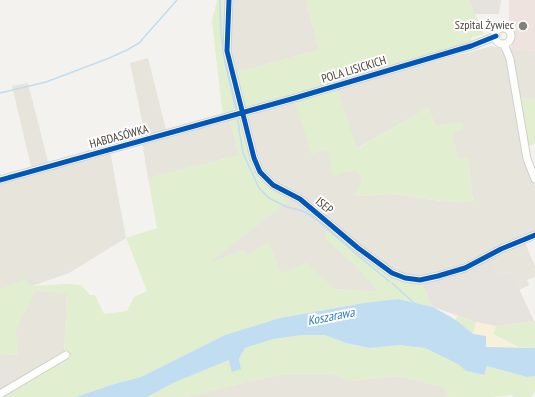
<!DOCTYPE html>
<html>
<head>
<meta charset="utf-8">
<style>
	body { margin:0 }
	canvas { display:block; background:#f4f2ee }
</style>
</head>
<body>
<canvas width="535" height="397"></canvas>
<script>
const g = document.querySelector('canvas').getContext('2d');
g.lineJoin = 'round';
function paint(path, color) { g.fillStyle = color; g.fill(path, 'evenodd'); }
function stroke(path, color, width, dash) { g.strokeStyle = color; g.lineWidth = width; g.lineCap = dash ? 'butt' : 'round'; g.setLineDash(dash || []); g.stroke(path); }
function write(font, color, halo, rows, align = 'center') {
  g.font = font + ' "PT Sans Narrow",sans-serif'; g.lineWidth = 4; g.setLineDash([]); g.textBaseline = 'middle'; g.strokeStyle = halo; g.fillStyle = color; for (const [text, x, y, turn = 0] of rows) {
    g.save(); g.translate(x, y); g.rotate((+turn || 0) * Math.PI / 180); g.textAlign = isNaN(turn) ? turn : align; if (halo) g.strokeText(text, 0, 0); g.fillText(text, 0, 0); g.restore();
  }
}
paint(new Path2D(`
	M229 0H306L319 50 233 73 227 51Z
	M492 46 500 48 507 60 524 160 535 186V233L463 267 419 277 404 276 359 246 274 182 262 170 247 114 295 101 327 150 358 170 363 180 355 196 392 194 441 201 473 202 468 157 458 160 452 133 436 126 428 108 356 149 337 88Z
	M511 49 535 51V99L516 98Z
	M148 58 167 134 146 140 130 63Z
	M28 83 49 166 32 171 12 86Z
	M229 118 239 155 148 178 142 142Z
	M110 151 126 238 69 273 32 286 0 289V182Z
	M290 199 303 204 330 228 360 270 380 292 334 289 306 263 281 274 247 256 245 250 209 263Z
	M525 243 535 266V277L527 280 529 285 519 290 511 272 500 277 490 258 502 252Z
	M36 290 67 294 64 355 0 393V354L18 355 15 330Z
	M279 375H335L350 381 399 376 443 387 449 397H188L189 396 264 378Z`), '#e7e4dc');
paint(new Path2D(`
	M490 258 500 277 511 272 534 321 496 326 476 322 433 307 421 282Z`), '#e6e2de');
paint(new Path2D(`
	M509 0H535V51L511 49 514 30 509 23Z`), '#eee3df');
paint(new Path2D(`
	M217 0H229L227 51 233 73 319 50 306 0H469L484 34 471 38 472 43 337 88 357 149 428 108 436 126 462 121 464 128 452 133 458 160 468 157 473 202 441 201 392 194 354 196 363 181 358 170 333 176 327 150 311 154 295 101 223 118 212 21Z
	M516 98 535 99V144L528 146Z
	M241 117 257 174 271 187 290 199 211 262 245 250 247 255 269 241 281 273 306 263 334 289 379 292 360 270 326 240V232L330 228 402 282H421L433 307 398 299 364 303 280 318 225 335 141 377 111 385 76 397H0L64 355 67 294 36 290 16 330 18 355 0 354V289L25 279 32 286 65 284 81 285 90 295H95L104 314 127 311 134 297 147 291 126 238 157 228 148 178 239 155 229 118Z
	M457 315 476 322 473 334 456 320Z
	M535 321V348L518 347 493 334 496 326Z
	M302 335H326L346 343 370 348 399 345 425 348 458 364 466 371 483 375 487 366 527 377 535 376V391L531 397H515L511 395 491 397H449L443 387 399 376 350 381 335 375H279L264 378 190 396 188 397H147L173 383 229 360 241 369 239 359 245 348 273 339Z`), '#e1eecf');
paint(new Path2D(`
	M476 322 496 326 493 334 518 347H485L473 334Z`), '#f7f0da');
paint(new Path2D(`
	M469 0H501L499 14H475Z`), '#e6e3df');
paint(new Path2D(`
	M398 299 433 307 456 320 473 334 486 336V347L535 348V376L527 377 487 366 484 375 466 371 458 364 425 348 399 345 370 348 346 343 325 335H302L273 339 245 348 239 359 241 369 232 372 229 360 173 383 147 397H76L111 385 141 377 225 335 280 318 364 303Z`), '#c0ddf1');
stroke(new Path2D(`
	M220 0 221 34 225 62 236 110
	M0 93 46 82 107 59 127 50 139 43 177 0
	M237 116 243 153 259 188 269 198 287 207 303 211 316 219 355 253 389 281
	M392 283 414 303`), '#c0ddf1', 1.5);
const minor = new Path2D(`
	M229 0 227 51 254 158 260 172 273 185 300 199 358 248 392 273 405 278 420 280 438 276 465 268 501 249 535 235
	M495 36a8 8 0 1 1 16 0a8 8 0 1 1-16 0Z
	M504 44 510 59 527 159 535 179
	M0 180 295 98 471 46 496 36
	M0 394 66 355`);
stroke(minor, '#d2d0cb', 9);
stroke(minor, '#fdfdfc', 7);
stroke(new Path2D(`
	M229 0 227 51 254 158 260 172 273 185 300 199 358 248 392 273 405 278 420 280 438 276 465 268 501 249 535 235
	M0 180 295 98 471 46 496 36`), '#0057b8', 5);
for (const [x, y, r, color] of [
	[523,26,5,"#868178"]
]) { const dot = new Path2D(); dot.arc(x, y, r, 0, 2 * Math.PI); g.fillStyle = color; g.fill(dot); stroke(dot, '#fff', 1.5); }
write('12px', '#4b4439', '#fff', [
	["Szpital Żywiec",514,26]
], 'right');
write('12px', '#4b4439', '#fff', [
	["POLA LISICKICH",354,70,-17],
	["HABDASÓWKA",119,137,-15],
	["ISEP",324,206,40]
]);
write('italic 13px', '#2e7ab2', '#fff', [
	["Koszarawa",331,317,-11]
]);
</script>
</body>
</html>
